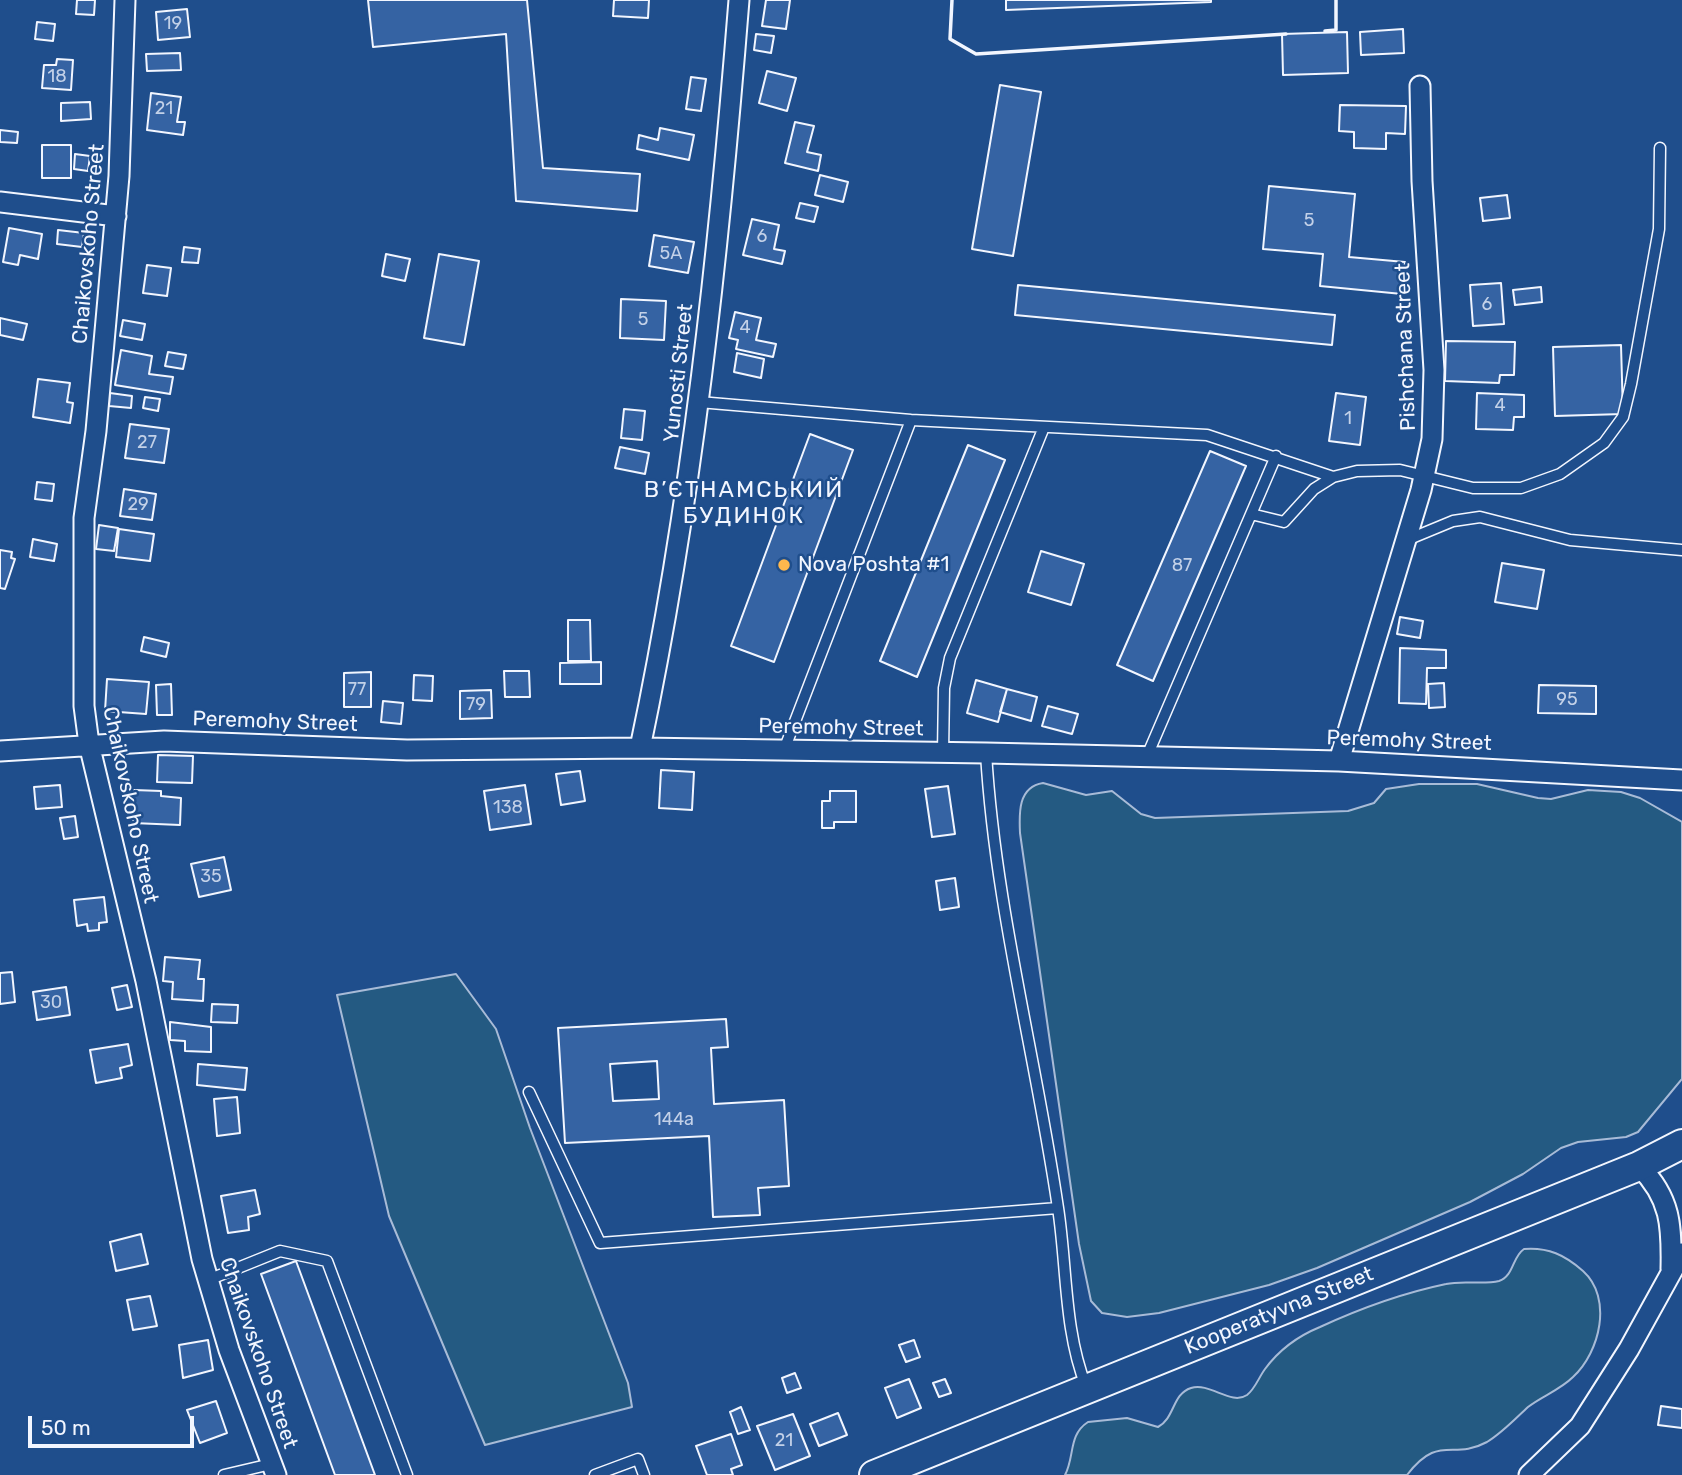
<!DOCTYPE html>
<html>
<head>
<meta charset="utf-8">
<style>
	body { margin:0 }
	#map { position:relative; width:1682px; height:1475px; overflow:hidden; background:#1f4e8c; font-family:Rubik,sans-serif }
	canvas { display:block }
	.scale { position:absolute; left:28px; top:1416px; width:166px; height:32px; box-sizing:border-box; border:4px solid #f2f6ff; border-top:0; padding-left:9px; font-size:21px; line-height:24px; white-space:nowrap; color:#f2f6ff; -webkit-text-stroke:5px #1f4e8c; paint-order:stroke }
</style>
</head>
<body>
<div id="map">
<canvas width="1682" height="1475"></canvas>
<div class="scale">50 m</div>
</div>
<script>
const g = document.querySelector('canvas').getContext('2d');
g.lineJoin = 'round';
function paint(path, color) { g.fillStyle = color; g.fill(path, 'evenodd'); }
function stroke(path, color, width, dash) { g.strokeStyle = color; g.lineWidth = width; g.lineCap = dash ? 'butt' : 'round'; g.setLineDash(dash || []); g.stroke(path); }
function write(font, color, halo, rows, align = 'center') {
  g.font = font + ' Rubik,sans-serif'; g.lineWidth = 5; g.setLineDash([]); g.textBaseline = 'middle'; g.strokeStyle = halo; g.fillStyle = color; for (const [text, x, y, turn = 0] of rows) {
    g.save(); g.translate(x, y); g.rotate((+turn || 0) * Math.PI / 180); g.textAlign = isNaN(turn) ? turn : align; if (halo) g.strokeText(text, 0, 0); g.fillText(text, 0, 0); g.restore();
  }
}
const green = new Path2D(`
	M1043 783 1086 795 1112 791 1141 814 1155 818 1348 811 1374 803 1386 789 1419 784H1477L1538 798 1551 799 1588 790 1621 792 1640 798 1682 822V1079L1638 1132 1626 1137 1578 1142 1561 1148 1523 1174 1470 1202 1317 1268 1269 1285 1159 1313 1127 1317 1102 1313 1091 1301 1079 1244 1020 833C1019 813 1018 787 1043 783Z
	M456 974 496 1029 530 1128 628 1383 632 1407 485 1445 389 1216 337 995Z
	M1524 1249C1548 1247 1565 1255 1583 1271 1613 1298 1600 1352 1573 1377 1560 1390 1542 1396 1528 1407 1515 1419 1502 1433 1487 1442 1452 1461 1439 1433 1407 1475H1065C1075 1456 1068 1435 1088 1422L1127 1418 1158 1427C1175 1418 1172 1394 1191 1388 1210 1382 1231 1406 1247 1395 1255 1389 1259 1377 1265 1369 1279 1350 1298 1336 1320 1327 1359 1309 1403 1293 1446 1284 1463 1280 1483 1285 1499 1281 1514 1276 1512 1257 1524 1249Z`);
paint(green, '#245a82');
stroke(green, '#a8bbd7', 2);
const building = new Path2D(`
	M77 0H95L94 15 76 14Z
	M368 0H527L543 168 640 174 637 211 516 201 506 34 373 47Z
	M614 0H649L648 18 613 16Z
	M766 0H790L786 29 762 26Z
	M1006 0H1211V2L1006 10Z
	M187 9 190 37 158 40 156 12Z
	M37 22 55 24 53 41 35 39Z
	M1403 29 1404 53 1361 55 1360 32Z
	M1347 32 1348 73 1283 75 1282 34Z
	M756 34 774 36 771 53 754 50Z
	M180 53 181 70 147 71 146 54Z
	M57 59 73 60 71 90 42 88 44 65H56Z
	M767 71 796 78 787 111 759 103Z
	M691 77 706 79 701 111 686 109Z
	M1000 85 1041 92 1013 256 972 249Z
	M151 93 181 97 177 122H185L183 135 147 130Z
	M90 102 91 119 61 121V103Z
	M1340 105 1406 106 1405 134 1386 133V149L1354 148V132L1339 131Z
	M795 122 814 126 807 152 821 155 818 171 785 163Z
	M660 128 694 135 689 160 637 149 639 135 658 140Z
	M0 130 18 132 17 143 0 142Z
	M42 145H71V178H42Z
	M75 154 90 156 88 171 74 169Z
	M820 175 848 182 843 202 815 195Z
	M1269 186 1355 194 1349 257 1405 262 1402 294 1320 286 1323 254 1263 249Z
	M1507 195 1510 218 1483 221 1480 198Z
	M800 203 818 207 814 222 796 218Z
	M752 219 779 225 774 249 785 251 782 264 743 255Z
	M9 228 42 234 38 259 20 255 18 265 3 262Z
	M58 230 84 233 82 247 57 244Z
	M654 235 694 242 688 273 649 266Z
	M184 247 200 249 198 263 182 262Z
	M386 254 410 259 405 281 382 276Z
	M439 254 479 261 464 345 424 338Z
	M147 265 171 268 167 296 143 293Z
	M1501 283 1504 324 1473 326 1470 285Z
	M1018 285 1335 315 1332 345 1015 315Z
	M1541 287 1542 302 1515 305 1513 290Z
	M621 299 666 301 664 340 620 338Z
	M735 312 761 318 756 340 776 344 773 357 736 349 738 340 729 338Z
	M0 318 27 324 23 340 0 335Z
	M123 320 145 324 142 340 120 336Z
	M1446 341 1515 342 1514 375H1500L1499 383 1445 381Z
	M1621 345 1623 414 1555 416 1553 347Z
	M121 350 152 356 149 374 173 377 170 394 115 385Z
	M168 352 186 355 183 369 165 366Z
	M737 353 764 359 761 378 734 372Z
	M38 379 70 383 67 402 73 403 70 423 33 417Z
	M110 393 132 396 131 408 109 406Z
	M1336 393 1366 397 1360 445 1329 441Z
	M1477 393 1524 395V417H1514L1513 430 1476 429Z
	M145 397 160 399 158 411 143 408Z
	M624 409 645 411 642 440 621 438Z
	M130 424 169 429 164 463 125 458Z
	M810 434 853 450 774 662 731 646Z
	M968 445 1005 460 917 677 880 661Z
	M620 447 649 453 645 474 615 468Z
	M1210 451 1246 466 1153 681 1117 665Z
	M37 482 54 484 52 501 35 499Z
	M124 489 156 494 152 520 120 516Z
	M99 525 118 528 114 551 96 549Z
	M119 529 154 534 150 561 116 557Z
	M33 539 57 544 54 561 30 557Z
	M0 550 12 552 11 558 15 559 5 589 0 588Z
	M1041 551 1084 564 1071 605 1028 592Z
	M1502 563 1544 570 1537 609 1495 602Z
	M1400 617 1423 621 1420 638 1397 634Z
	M568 620H590L591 661H568Z
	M144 637 169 643 166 657 141 651Z
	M1400 648 1446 650V668H1427L1426 704 1399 703Z
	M601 662V684H560V663Z
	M504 671H529L530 697H505Z
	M371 672V707H344V673Z
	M414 675 433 676 432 701 413 700Z
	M107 679 149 682 146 714 105 711Z
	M976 680 1007 689 998 722 967 713Z
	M1444 683 1445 707 1429 708 1428 684Z
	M171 684 172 715H157L156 685Z
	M1539 685 1596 686V714L1538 713Z
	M1007 689 1037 697 1031 721 1000 712Z
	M491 690 492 718 460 719V691Z
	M383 701 403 703 401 724 381 722Z
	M1048 706 1078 714 1072 734 1042 726Z
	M158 755 193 756 192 783 157 782Z
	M661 770 694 772 692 810 659 808Z
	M580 771 585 801 561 805 556 774Z
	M60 785 62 807 36 809 34 787Z
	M525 785 531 824 490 830 484 791Z
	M948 786 955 834 932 837 925 789Z
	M134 790 161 791V796L181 798 180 825 133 823Z
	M830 791H856V822H834V828H822V801H830Z
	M75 816 78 837 64 839 60 818Z
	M224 857 231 890 199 897 191 864Z
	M955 878 959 907 940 910 936 881Z
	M104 897 107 922 99 923V930L88 931 87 924 77 926 74 900Z
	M165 957 200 960 198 979H204L203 1001 172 999 173 982 163 981Z
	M12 972 15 1002 0 1004V973Z
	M127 985 132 1007 117 1010 112 988Z
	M66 987 70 1015 37 1020 33 992Z
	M212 1004 238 1005 237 1023 211 1022Z
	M726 1019 728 1047 711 1048 714 1104 784 1100 789 1186 758 1188 760 1215 713 1217 709 1136 565 1143 558 1028ZM657 1061 659 1099 613 1101 610 1064Z
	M170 1022 211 1027V1052L185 1051V1041L170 1040Z
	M128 1044 132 1065 120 1068 122 1078 96 1083 90 1050Z
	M198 1064 247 1068 245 1090 197 1085Z
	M237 1097 240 1133 217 1136 214 1099Z
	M255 1190 260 1214 248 1217 249 1230 228 1233 221 1196Z
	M141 1234 148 1264 116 1271 110 1242Z
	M296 1261 375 1475H335L261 1274Z
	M150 1296 157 1326 133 1330 127 1300Z
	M208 1340 213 1370 183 1378 179 1345Z
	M914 1340 920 1357 906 1362 899 1345Z
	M795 1373 801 1388 787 1393 782 1378Z
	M909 1379 921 1408 897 1418 885 1388Z
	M945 1379 951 1393 939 1397 933 1383Z
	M216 1401 227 1433 200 1443 187 1410Z
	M1661 1406 1682 1409V1428L1658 1425Z
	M741 1407 750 1430 738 1434 730 1412Z
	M838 1413 847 1435 819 1446 810 1424Z
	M793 1414 810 1456 775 1470 757 1426Z
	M731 1434 742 1465 731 1469 733 1475H707L696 1446Z`);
paint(building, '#3563a3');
stroke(building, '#f2f6ff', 2);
const lane = new Path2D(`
	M699 402 911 420 1207 435 1333 477
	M1251 514 1284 522 1314 489 1333 477 1357 471 1400 470 1473 488H1521L1560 474 1604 443 1623 417 1631 384 1659 229 1660 148
	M1407 540 1453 521 1480 517 1570 540 1682 550
	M784 750 911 420
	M943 753 944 688 950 658 1044 427
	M986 753C995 906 1036 1057 1058 1208 1067 1266 1064 1331 1086 1386
	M1147 756 1276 456
	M529 1092 600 1243 1058 1208
	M208 1280 280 1251 327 1261 407 1475
	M224 1475 271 1464
	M595 1475 638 1459 644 1475`);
const street = new Path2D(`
	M125 0 119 176 96 431 84 518V706L89 744 146 981 202 1259 229 1350 276 1475
	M0 202 116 216
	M640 748C692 502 719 251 739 0
	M0 751 164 741 407 750 640 748 986 753 1339 761 1682 780
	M1339 761 1421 490 1432 439 1434 370 1422 181 1420 86
	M1639 1166C1671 1198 1672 1226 1671 1269
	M1529 1475 1580 1426 1629 1349 1682 1253`);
const secondary = new Path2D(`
	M874 1475 1639 1166 1682 1144`);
stroke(lane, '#f2f6ff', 13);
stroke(street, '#f2f6ff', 23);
stroke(secondary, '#f2f6ff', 32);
stroke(lane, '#1f4e8c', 10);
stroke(street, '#1f4e8c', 19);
stroke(secondary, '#1f4e8c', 28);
stroke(new Path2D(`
	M952 0 950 39 976 54 1286 34
	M1325 31 1336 30V0`), '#f2f6ff', 3.5);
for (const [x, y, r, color] of [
	[784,565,7,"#ffb74d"]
]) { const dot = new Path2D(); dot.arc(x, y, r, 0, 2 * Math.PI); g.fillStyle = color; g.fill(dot); stroke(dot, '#1f4e8c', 2.5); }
write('18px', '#c3d1e8', null, [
	["19",173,24],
	["18",57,77],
	["21",164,109],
	["5",1309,221],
	["6",762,237],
	["5А",671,254],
	["6",1487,305],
	["5",643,320],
	["4",745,328],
	["4",1500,406],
	["1",1348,419],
	["27",147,443],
	["29",138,505],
	["87",1182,566],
	["77",357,690],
	["95",1567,700],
	["79",476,705],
	["138",508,808],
	["35",211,877],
	["30",51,1003],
	["144а",674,1120],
	["21",784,1441]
]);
write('21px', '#f2f6ff', '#1f4e8c', [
	["Chaikovskoho Street",89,244,-85],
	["Pishchana Street",1406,347,-92],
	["Yunosti Street",679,373,-84],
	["Peremohy Street",275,722,2],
	["Peremohy Street",841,728,1],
	["Peremohy Street",1409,741,2],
	["Chaikovskoho Street",130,805,78],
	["Kooperatyvna Street",1279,1311,-22],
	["Chaikovskoho Street",258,1353,71]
]);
write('21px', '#f2f6ff', '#1f4e8c', [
	["Nova Poshta #1",798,565]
], 'left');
g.letterSpacing = '2px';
write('23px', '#f2f6ff', '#1f4e8c', [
	["В’ЄТНАМСЬКИЙ",744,490],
	["БУДИНОК",744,516]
]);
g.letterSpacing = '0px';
</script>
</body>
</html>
